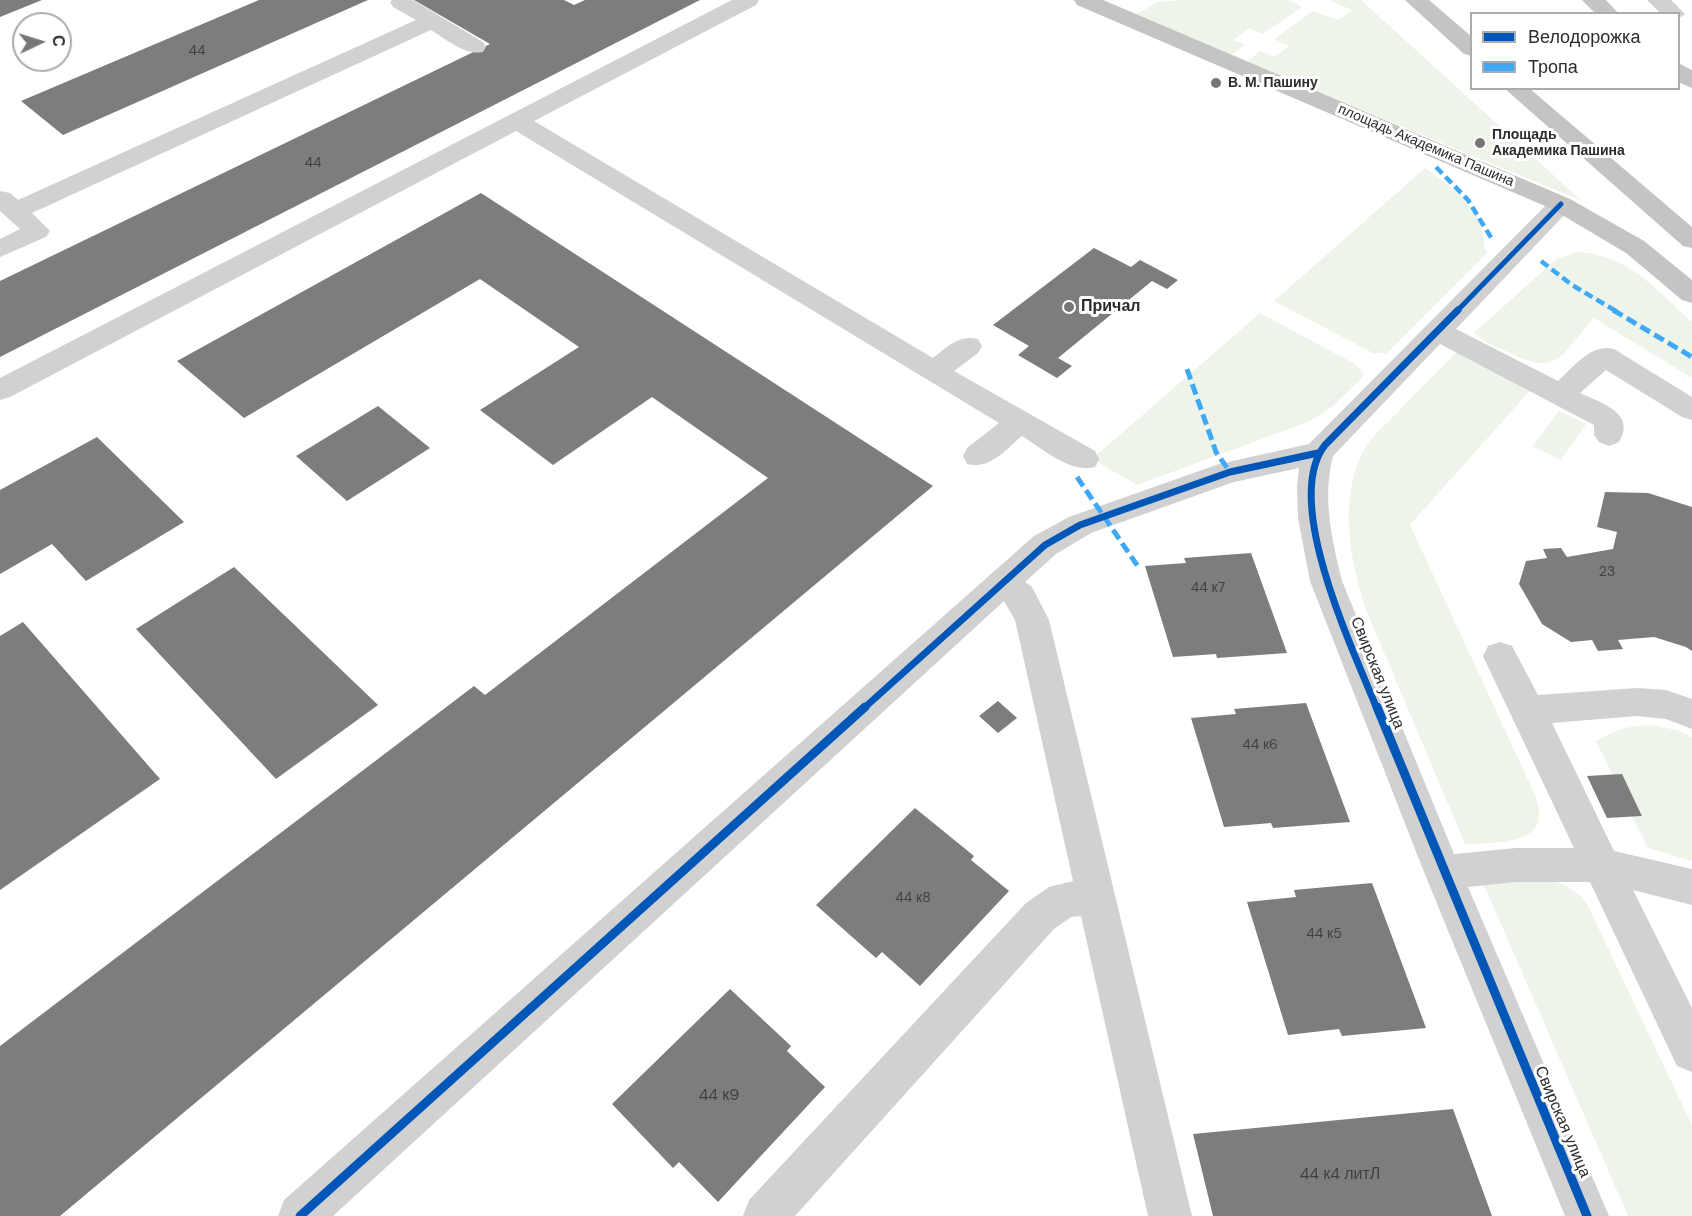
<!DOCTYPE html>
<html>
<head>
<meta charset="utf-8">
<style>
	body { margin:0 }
	#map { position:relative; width:1692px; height:1216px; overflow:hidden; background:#fff; font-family:"DM Sans",sans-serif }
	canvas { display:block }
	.legend { position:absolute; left:1470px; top:12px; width:210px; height:78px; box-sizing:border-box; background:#fff; border:2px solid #ababab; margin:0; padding:8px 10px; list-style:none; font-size:18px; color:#2c2c2c }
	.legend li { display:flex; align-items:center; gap:12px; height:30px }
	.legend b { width:30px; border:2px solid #ababab }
	.north { position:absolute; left:12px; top:12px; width:60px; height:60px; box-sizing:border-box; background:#fff; border:2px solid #ababab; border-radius:50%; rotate:86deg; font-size:16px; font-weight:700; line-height:24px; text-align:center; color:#2c2c2c }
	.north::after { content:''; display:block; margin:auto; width:21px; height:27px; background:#767676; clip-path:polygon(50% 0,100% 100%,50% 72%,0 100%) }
</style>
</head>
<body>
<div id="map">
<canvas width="1692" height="1216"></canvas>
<ul class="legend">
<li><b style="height:8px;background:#0057b8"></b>Велодорожка</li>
<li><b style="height:8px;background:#3fa9f5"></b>Тропа</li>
</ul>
<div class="north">С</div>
</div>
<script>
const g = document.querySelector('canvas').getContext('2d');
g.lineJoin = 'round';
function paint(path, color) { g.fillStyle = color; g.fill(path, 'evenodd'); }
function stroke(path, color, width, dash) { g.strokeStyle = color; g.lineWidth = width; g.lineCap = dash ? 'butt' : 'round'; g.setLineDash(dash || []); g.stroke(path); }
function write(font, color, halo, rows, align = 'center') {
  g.font = font + ' "DM Sans",sans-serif'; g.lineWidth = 6; g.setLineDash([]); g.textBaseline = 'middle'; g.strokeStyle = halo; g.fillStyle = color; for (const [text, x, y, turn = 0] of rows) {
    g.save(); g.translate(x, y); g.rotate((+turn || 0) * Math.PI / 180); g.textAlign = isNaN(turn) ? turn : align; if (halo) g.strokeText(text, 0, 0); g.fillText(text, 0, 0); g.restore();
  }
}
paint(new Path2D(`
	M1183 0H1289L1302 7 1263 34 1249 28 1233 40 1245 45 1231 55 1135 15 1158 2Z
	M1329 0H1361L1582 201 1247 62 1260 51 1274 57 1289 46 1274 39 1313 11 1338 20 1352 10Z
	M1425 168C1446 182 1472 201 1481 225 1485 235 1482 243 1487 253L1387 353H1373L1274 301Z
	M1576 252C1629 254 1656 290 1692 322V378L1594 318C1563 350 1561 378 1512 354 1499 348 1485 343 1474 333L1556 259Z
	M1260 313 1355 364 1363 373V377L1332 407 1308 422 1137 485 1092 459Z
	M1459 350 1534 386 1410 525 1536 797C1538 805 1541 817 1537 825 1527 845 1484 843 1465 844L1369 617C1350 565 1336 495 1367 445 1374 434 1386 424 1395 415 1416 393 1437 371 1459 350Z
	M1559 411 1586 424 1561 460 1533 446Z
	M1650 725 1677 730 1692 737V861L1648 848 1632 816 1642 815 1622 774H1612L1596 741C1614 730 1629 726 1650 725Z
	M1526 879C1552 879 1572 883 1587 904L1692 1125V1216H1628L1484 885Z`), '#eff4ea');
paint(new Path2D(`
	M0 0H42L0 17Z
	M259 0H368L63 135 21 101Z
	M414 0H564L574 5 585 0H700L0 357V281L490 44Z
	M481 193 933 486 60 1216H0V1046L474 686 485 695 768 478 652 397 553 465 480 410 579 347 480 279 244 418 177 361Z
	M1094 248 1131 267 1140 260 1178 280 1167 289 1152 281 1058 358 1072 366 1057 378 1018 355 1029 346 993 325Z
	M378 406 430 448 347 501 296 456Z
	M97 437 184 522 86 581 52 544 0 574V490Z
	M1605 492 1648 493 1692 507V651L1686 647 1654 637 1618 640 1623 649 1598 651 1592 640 1571 642 1542 624 1519 584 1526 561 1547 558 1543 549 1561 548 1567 557 1613 549 1617 532 1597 527Z
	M1251 553 1287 653 1217 658 1216 654 1173 657 1145 566 1186 563 1184 558Z
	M234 567 378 705 276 779 136 629Z
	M23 622 160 779 0 890V636Z
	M998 701 1017 718 998 733 979 716Z
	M1306 703 1350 822 1273 828 1271 823 1224 827 1191 718 1236 714 1234 709Z
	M1622 774 1642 816 1607 818 1587 776Z
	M915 808 974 856 971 860 1009 891 920 986 882 952 876 958 816 905Z
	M1372 883 1426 1028 1342 1036 1339 1029 1288 1035 1247 902 1296 897 1294 890Z
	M730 989 791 1046 787 1051 825 1087 718 1202 679 1162 673 1168 612 1104Z
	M1453 1109 1492 1216H1213L1193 1134Z`), '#7d7d7d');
paint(new Path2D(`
	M392 0H413L483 42 486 47 483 52C465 56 446 39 431 30L32 213 50 231 46 237 0 257V239L20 229 0 211V191L10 193 18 200 416 20 393 7 390 2Z
	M732 0H759L756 5 534 121 933 358C947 347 959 334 978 339L982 346 978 353 954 371 1095 451 1099 459 1095 467C1070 474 1042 448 1022 436 1005 450 990 470 967 464L963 456 967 448 999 423 516 131 10 397 0 400V378Z
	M1647 0H1671L1685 14 1678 19V14H1661Z
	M1561 196 1570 199 1574 204 1570 209 1456 329 1558 381C1574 367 1591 343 1614 349L1692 397V420L1682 417 1606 370 1580 393C1601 403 1637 413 1619 442L1609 446 1599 442 1594 435V425L1440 344 1333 456C1322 499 1332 539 1342 581L1454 854 1516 848H1574L1483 656 1488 646 1500 642 1512 646 1538 695 1637 688 1666 690 1692 699V729L1666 719 1637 716 1552 723 1614 851 1692 869V905L1633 890 1692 1008V1072L1677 1066 1590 882H1516L1468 887 1609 1216H1565L1424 872 1310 581 1298 518 1297 486 1299 468 1234 482 1091 533 1056 554 1025 582 1032 587 1049 620 1192 1216H1148L1081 916 1071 917 1054 929 795 1216H743L749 1200 1026 903 1049 887 1073 881 1015 620 1004 601 333 1216H278L284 1200 1034 536 1069 517 1219 464 1309 444 1552 199Z`), '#d1d1d1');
paint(new Path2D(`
	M1074 0H1103L1570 199 1644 241 1692 280V303L1682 300 1626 253 1552 209 1077 5Z
	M1405 0H1429L1472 37V56L1464 54Z
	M1582 0H1606L1619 14H1596Z
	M1678 63 1692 70V88L1678 82Z
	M1504 88H1529L1692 227V248L1683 246Z`), '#c4c4c4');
stroke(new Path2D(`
	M1436 167 1468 200 1492 239
	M1541 261 1572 285 1616 311`), '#3fa9f5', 4.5, [9, 4.5]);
stroke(new Path2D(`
	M1613 310 1692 357
	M1187 369 1216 452 1230 472
	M1077 477 1139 568`), '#3fa9f5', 5, [11, 5]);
stroke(new Path2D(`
	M1457 311 1561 204`), '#0057b8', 5);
stroke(new Path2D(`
	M863 709 1045 545 1080 525 1230 472 1318 453
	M1377 709C1354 651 1281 501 1325 445L1458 310`), '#0057b8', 7);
stroke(new Path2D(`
	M1377 707 1587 1216
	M300 1216 865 707`), '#0057b8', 9);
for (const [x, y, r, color] of [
	[1216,83,6,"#767676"],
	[1480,143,6,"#767676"],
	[1069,307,6,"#767676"]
]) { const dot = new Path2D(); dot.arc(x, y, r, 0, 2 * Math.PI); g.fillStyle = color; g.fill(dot); stroke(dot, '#fff', 2); }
write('14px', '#404040', null, [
	["44",197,51],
	["44",313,163],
	["23",1607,572],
	["44 к7",1208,588],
	["44 к6",1260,745],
	["44 к8",913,898],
	["44 к5",1324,934]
]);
write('bold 14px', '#2c2c2c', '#fff', [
	["В. М. Пашину",1228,83],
	["Площадь",1492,135],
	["Академика Пашина",1492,151]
], 'left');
write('14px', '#2c2c2c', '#fff', [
	["площадь Академика Пашина",1426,146,23]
]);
write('bold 16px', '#2c2c2c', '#fff', [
	["Причал",1081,307]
], 'left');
write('16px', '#2c2c2c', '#fff', [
	["Свирская улица",1377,673,68],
	["Свирская улица",1562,1122,67]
]);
write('16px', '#404040', null, [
	["44 к9",719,1096],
	["44 к4 литЛ",1340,1175]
]);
</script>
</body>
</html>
